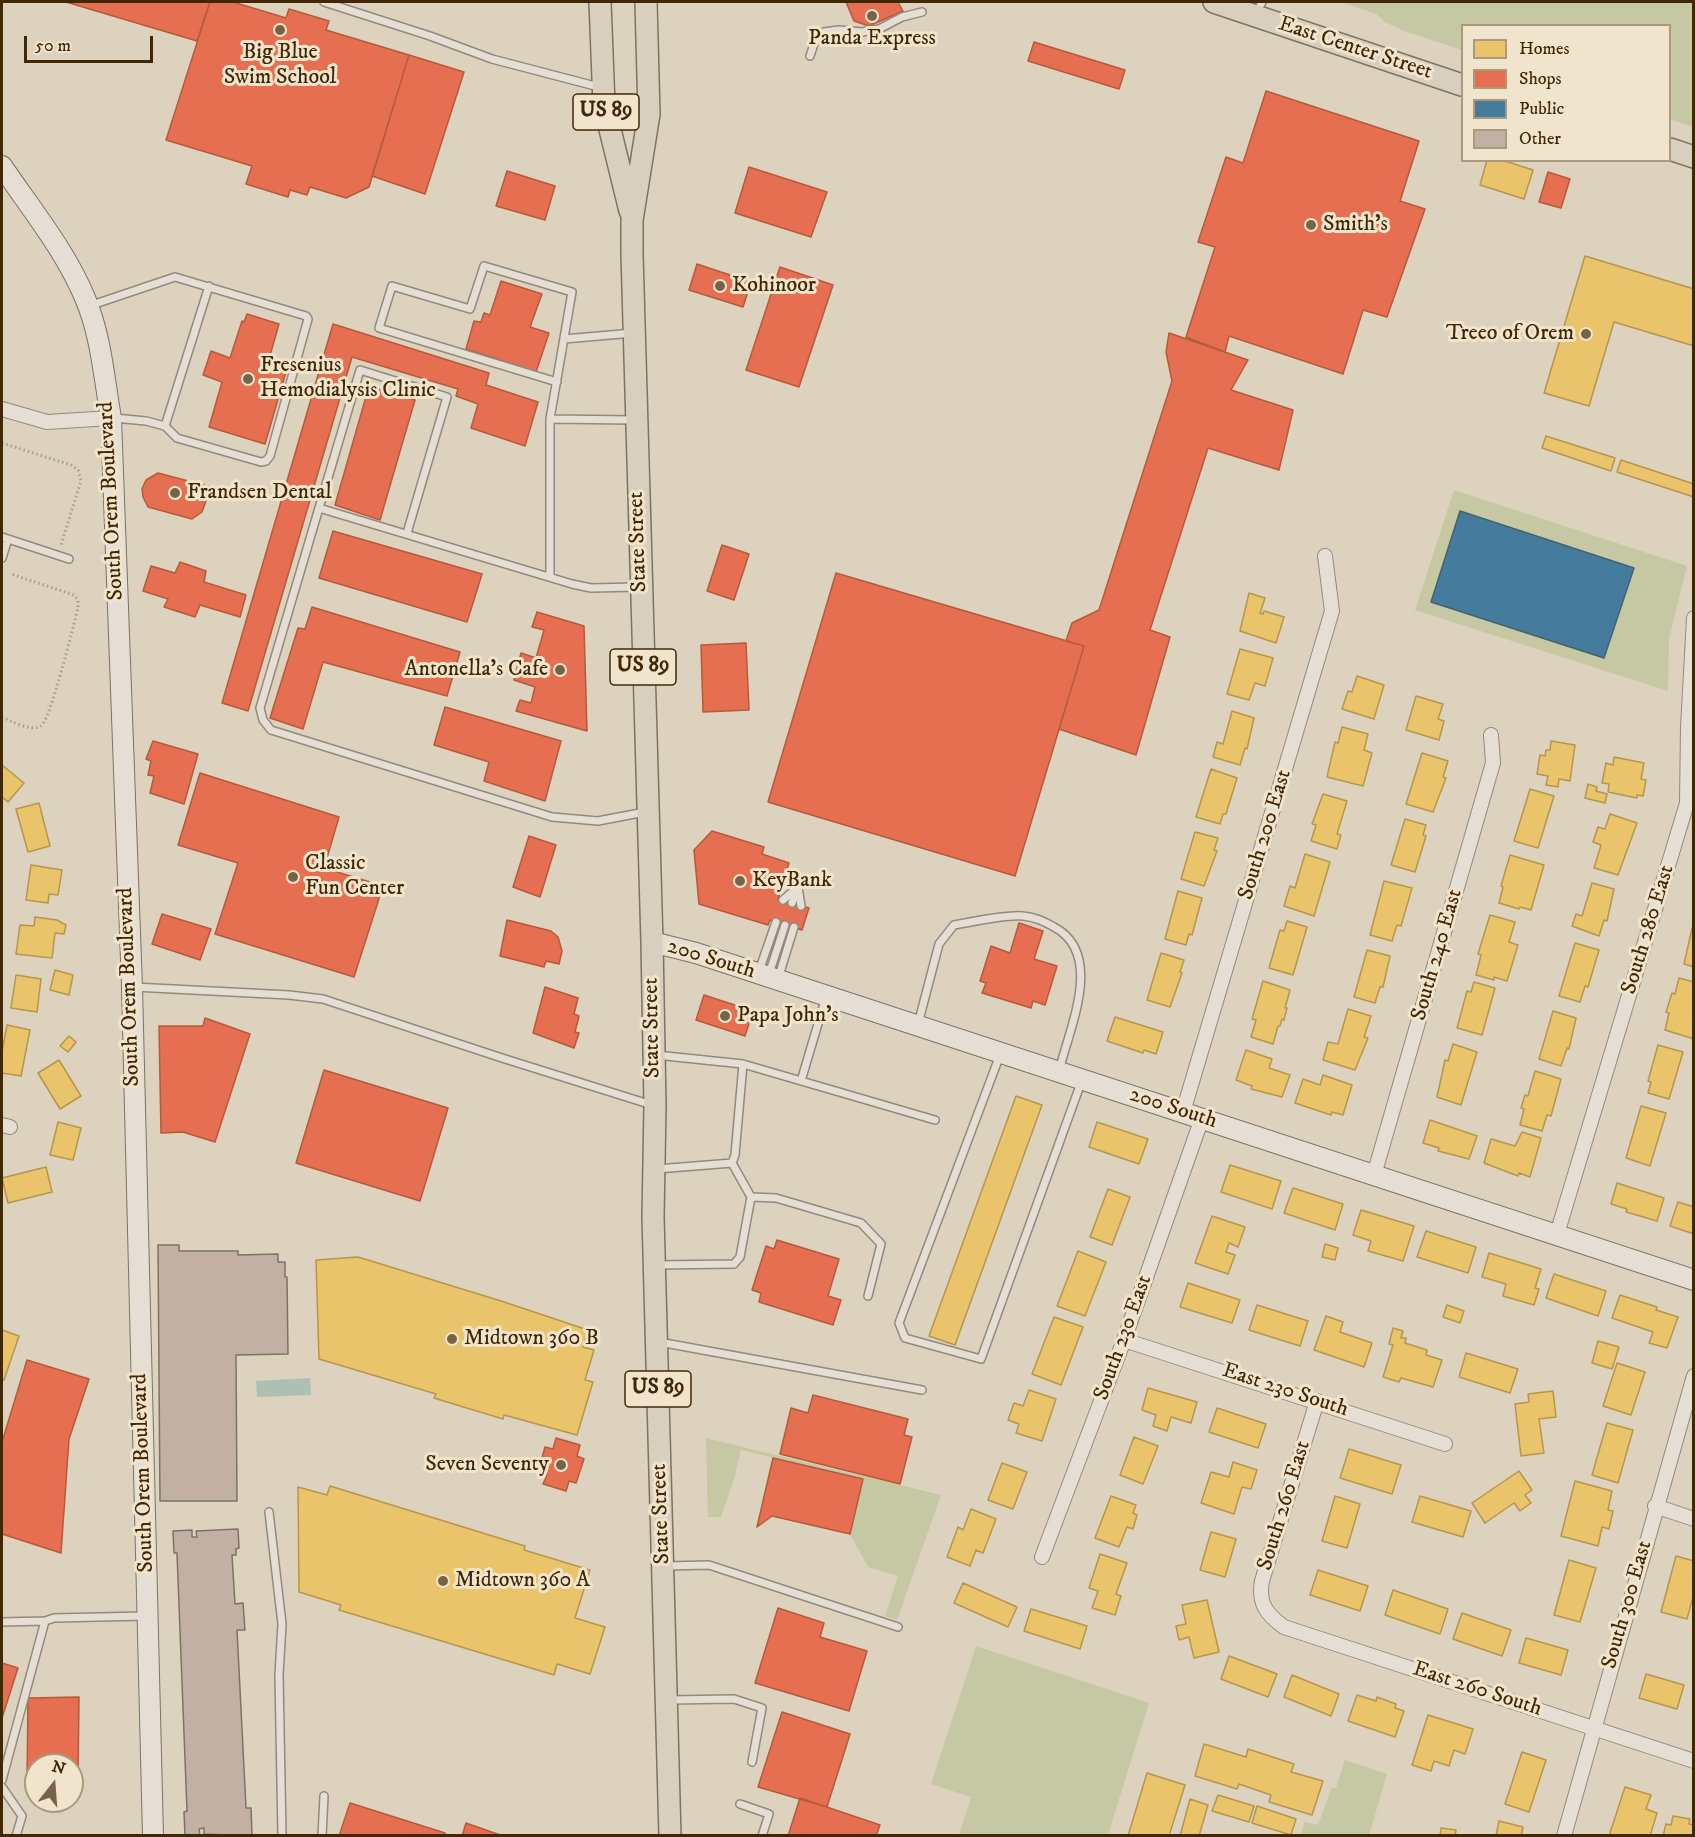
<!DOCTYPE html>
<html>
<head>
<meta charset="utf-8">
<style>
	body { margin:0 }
	#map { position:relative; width:1695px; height:1837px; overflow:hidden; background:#dcd2be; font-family:"IM FELL DW Pica",serif }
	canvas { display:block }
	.frame { position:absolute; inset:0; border:3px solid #402806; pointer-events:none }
	.legend { position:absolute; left:1461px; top:24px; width:210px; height:138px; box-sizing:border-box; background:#f1e4cc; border:2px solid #aa997d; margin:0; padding:8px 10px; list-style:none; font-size:18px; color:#402806 }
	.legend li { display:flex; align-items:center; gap:12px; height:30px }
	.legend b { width:30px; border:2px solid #aa997d }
	.north { position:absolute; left:24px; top:1753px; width:60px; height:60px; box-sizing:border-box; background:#f1e4cc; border:2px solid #aa997d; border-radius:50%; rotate:17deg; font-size:16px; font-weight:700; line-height:24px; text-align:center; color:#402806 }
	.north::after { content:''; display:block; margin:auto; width:21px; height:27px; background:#776446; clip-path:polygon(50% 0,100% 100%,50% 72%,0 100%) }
	.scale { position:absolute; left:24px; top:36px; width:129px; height:27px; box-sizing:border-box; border:3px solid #402806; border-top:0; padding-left:8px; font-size:18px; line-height:21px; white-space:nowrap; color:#402806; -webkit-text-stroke:4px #f1e4cc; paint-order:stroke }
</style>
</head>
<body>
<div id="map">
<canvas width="1695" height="1837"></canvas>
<div class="frame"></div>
<ul class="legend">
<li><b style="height:16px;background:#e9c46a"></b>Homes</li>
<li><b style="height:16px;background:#e76f51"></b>Shops</li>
<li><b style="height:16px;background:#457b9d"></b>Public</li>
<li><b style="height:16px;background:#c3b0a5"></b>Other</li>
</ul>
<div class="north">N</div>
<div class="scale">50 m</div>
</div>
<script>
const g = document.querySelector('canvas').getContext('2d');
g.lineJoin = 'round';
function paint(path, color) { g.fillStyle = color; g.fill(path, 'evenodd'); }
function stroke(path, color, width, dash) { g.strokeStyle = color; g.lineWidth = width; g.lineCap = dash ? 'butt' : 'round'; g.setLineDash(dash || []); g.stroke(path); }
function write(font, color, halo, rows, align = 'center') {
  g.font = font + ' "IM FELL DW Pica",serif'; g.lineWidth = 6; g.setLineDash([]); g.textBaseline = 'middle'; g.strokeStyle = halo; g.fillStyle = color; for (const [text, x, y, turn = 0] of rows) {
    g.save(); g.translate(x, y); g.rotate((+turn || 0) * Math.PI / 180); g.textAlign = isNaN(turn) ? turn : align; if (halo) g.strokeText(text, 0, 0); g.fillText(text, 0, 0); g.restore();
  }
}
paint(new Path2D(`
	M1342 2H1693V127L1670 119V26H1462V50L1404 31 1385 22 1376 14Z
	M1454 490 1687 566 1669 639 1668 691 1415 610Z
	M706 1438 941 1495 897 1620 885 1616 898 1576 868 1567 850 1534 863 1479 741 1450 734 1479 721 1517H708Z
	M976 1646 1149 1703 1108 1835H959L971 1797 931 1784Z
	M1345 1760 1387 1774 1369 1835H1300L1305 1822 1318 1825 1332 1787 1336 1788Z`), '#c6c7a3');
paint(new Path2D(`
	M310 1378 311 1395 257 1397 256 1381Z`), '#acc0b4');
const homes = new Path2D(`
	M1487 160H1502L1533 170 1524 199 1480 185Z
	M1585 256 1694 289V346L1614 322 1589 406 1544 393Z
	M1546 436 1615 458 1611 471 1542 448Z
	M1621 460 1694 484V497L1617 472Z
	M1249 593 1265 598 1260 613 1263 614 1264 611 1284 617 1276 643 1240 631Z
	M1240 649 1273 658 1265 686 1255 683 1249 700 1227 694Z
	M1357 676 1384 685 1374 719 1342 709 1348 691 1352 692Z
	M1416 696 1443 704 1438 719 1444 721 1439 740 1406 730Z
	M1232 711 1254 718 1247 749 1245 748 1240 765 1213 757 1217 742 1223 744Z
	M1342 727 1368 734 1364 750 1372 753 1363 786 1327 777 1335 742 1338 743Z
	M1551 741 1575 745 1570 781 1559 779 1558 787 1546 785 1548 776 1537 774 1540 755 1545 756 1546 750H1550Z
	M1422 753 1448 761 1443 777 1446 778 1433 812 1406 804Z
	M1614 757 1644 763 1641 779 1646 780 1643 796 1637 795V798L1608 792 1609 784 1602 783 1606 763 1613 765Z
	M2 765 24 783 8 802 2 797Z
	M1211 769 1237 778 1226 814H1223L1220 824 1196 817Z
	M1588 784 1597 787 1596 791 1607 794 1605 803 1585 798Z
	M1530 789 1554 796 1538 848 1514 841Z
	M1323 794 1347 801 1337 834 1341 835 1337 849 1311 841 1316 825 1312 824Z
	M39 803 50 846 28 852 16 809Z
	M1610 814 1637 823 1618 875 1594 868 1601 845 1593 842 1598 827 1605 829Z
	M1405 819 1426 825 1423 835 1426 836 1415 872 1391 865Z
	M1195 832 1218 838 1214 850 1217 851 1204 886 1181 879Z
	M1305 854 1330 862 1314 916 1284 906 1290 886 1295 888Z
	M1510 855 1544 865 1531 910 1520 907 1519 909 1499 903 1503 887 1501 886Z
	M31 865 62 870 58 895 49 894 48 903 26 900Z
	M1384 881 1412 888 1401 926 1397 925 1392 941 1370 935Z
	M1592 883 1614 889 1607 921 1604 920 1599 936 1572 926 1576 914 1582 916Z
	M1178 891 1202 898 1192 935 1189 934 1186 945 1165 939Z
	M1490 915 1515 922 1509 942 1518 945 1507 981 1494 977V980L1476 975 1481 955 1478 954Z
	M35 917 57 920 66 925 64 934 55 933 52 958 16 954 20 925 34 926Z
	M1287 921 1307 927 1293 975 1269 968 1280 930 1284 931Z
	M1692 928 1694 929V967L1684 964Z
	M1575 943 1599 950 1588 987 1585 986 1580 1002 1559 996Z
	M1367 950 1390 956 1383 987H1380L1375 1003 1354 997Z
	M1161 953 1184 960 1180 972 1182 973 1170 1007 1147 1000Z
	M55 970 73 975 69 995 50 990Z
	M16 975 41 979 37 1012 11 1008Z
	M1679 978 1694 982V1039L1665 1030 1669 1013 1666 1012 1672 993 1675 994Z
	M1263 981 1290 990 1285 1008H1287L1284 1020 1282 1019 1280 1026H1278L1273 1044 1251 1037 1256 1020 1252 1019Z
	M1474 982 1495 988 1482 1035 1457 1028 1467 991 1471 992Z
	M1348 1009 1371 1016 1364 1037 1368 1038 1355 1070 1323 1060 1328 1042 1338 1044Z
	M1553 1011 1576 1018 1569 1049 1567 1048 1561 1066 1539 1059Z
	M1115 1017 1163 1032 1156 1054 1144 1050 1143 1053 1107 1041Z
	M7 1025 30 1030 21 1076 2 1073V1052Z
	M69 1036 76 1042 68 1052 60 1046Z
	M1453 1044 1477 1052 1461 1105 1437 1097 1445 1060 1448 1061Z
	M1658 1045 1683 1052 1669 1099 1648 1093 1651 1082 1648 1081Z
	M1246 1050 1272 1059 1269 1068 1290 1075 1282 1097 1251 1089 1252 1086 1236 1080Z
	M59 1060 81 1096 60 1109 38 1073Z
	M1535 1071 1561 1079 1551 1116 1547 1115 1542 1131 1520 1125 1524 1109 1521 1108 1525 1095 1528 1096Z
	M1323 1075 1352 1085 1343 1115 1332 1112 1331 1115 1295 1103 1303 1079 1320 1085Z
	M1016 1096 1042 1105 955 1345 929 1336Z
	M1641 1106 1666 1113 1650 1166 1626 1158Z
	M1430 1120 1477 1136 1469 1159 1438 1151 1439 1148 1423 1143Z
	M58 1122 81 1128 73 1160 50 1155Z
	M1097 1122 1148 1139 1139 1164 1089 1147Z
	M1522 1132 1541 1138 1530 1177 1519 1173 1518 1176 1484 1163 1491 1139 1515 1146Z
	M1230 1165 1281 1181 1272 1209 1221 1192Z
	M46 1167 52 1192 8 1203 2 1178Z
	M1617 1183 1664 1198 1657 1221 1626 1212 1627 1209 1611 1204Z
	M1293 1188 1343 1204 1335 1230 1284 1213Z
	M1108 1189 1130 1197 1112 1245 1090 1237Z
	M1678 1202 1694 1207V1234L1670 1226Z
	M1361 1210 1414 1226 1403 1261 1368 1251 1371 1241 1353 1235Z
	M1212 1216 1245 1227 1238 1247 1229 1243 1226 1252 1235 1255 1228 1274 1195 1263Z
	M1426 1231 1476 1247 1468 1273 1417 1257Z
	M1325 1244 1338 1248 1335 1260 1322 1257Z
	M1078 1251 1106 1262 1085 1316 1057 1306Z
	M1489 1253 1541 1269 1535 1288 1539 1289 1534 1305 1503 1296 1506 1284 1482 1277Z
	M358 1257 501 1301 588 1330 583 1347 594 1350 585 1380 593 1382 577 1435 504 1415 503 1419 434 1398 436 1394 319 1359 316 1260Z
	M1554 1274 1606 1291 1598 1316 1546 1298Z
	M1188 1283 1240 1300 1232 1323 1180 1307Z
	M1620 1295 1657 1307 1656 1310 1678 1317 1667 1348 1649 1343 1653 1332 1612 1318Z
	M1257 1305 1308 1321 1300 1346 1249 1330Z
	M1447 1305 1464 1311 1460 1323 1443 1317Z
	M1326 1316 1343 1322 1340 1332 1372 1343 1364 1367 1314 1350Z
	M1054 1317 1083 1327 1061 1385 1032 1374Z
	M1393 1328 1403 1331 1401 1338H1406L1405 1343 1427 1350 1426 1355 1442 1360 1433 1387 1401 1378 1399 1382 1383 1377 1393 1345 1389 1344Z
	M2 1330 19 1336 4 1380H2Z
	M1598 1341 1619 1347 1612 1369 1592 1363Z
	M1466 1353 1518 1369 1510 1393 1459 1377Z
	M1617 1363 1645 1372 1631 1415 1603 1406Z
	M1148 1388 1197 1402 1191 1423 1171 1417 1167 1431 1153 1426 1156 1415 1142 1410Z
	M1029 1390 1056 1399 1042 1441 1016 1433 1019 1424 1008 1420 1014 1403 1023 1406Z
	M1553 1391 1556 1417 1539 1419 1544 1453 1521 1456 1515 1404 1529 1402 1528 1394Z
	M1217 1408 1266 1424 1258 1448 1209 1432Z
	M1607 1423 1633 1430 1618 1483 1592 1475Z
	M1134 1437 1158 1446 1143 1484 1120 1475Z
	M1349 1449 1401 1465 1392 1494 1340 1478Z
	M1233 1462 1257 1470 1251 1489 1242 1487 1234 1514 1201 1503 1211 1472 1229 1477Z
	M1002 1463 1027 1472 1013 1509 988 1500Z
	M1519 1471 1532 1490 1525 1495 1531 1503 1520 1511 1514 1503 1485 1523 1472 1503Z
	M1575 1481 1612 1491 1608 1510 1613 1511 1609 1529 1602 1527 1598 1546 1561 1536Z
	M330 1486 525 1546 524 1550 590 1570 575 1618 605 1627 590 1674 557 1664 554 1675 339 1610 341 1605 299 1592 298 1487 327 1495Z
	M1111 1496 1136 1505 1133 1513 1137 1515 1133 1529 1127 1527 1119 1547 1095 1538Z
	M1335 1496 1360 1504 1347 1548 1322 1541Z
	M1420 1496 1471 1511 1463 1537 1412 1522Z
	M971 1509 996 1519 983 1553 976 1550 970 1566 947 1557 958 1527 963 1530Z
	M1211 1532 1236 1539 1225 1577 1200 1570Z
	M1100 1554 1127 1563 1116 1594 1121 1596 1115 1615 1092 1608 1098 1591 1089 1588Z
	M1676 1556 1694 1561V1593L1687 1619 1661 1612Z
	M1569 1560 1596 1568 1580 1622 1554 1615Z
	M1318 1570 1368 1586 1360 1611 1310 1595Z
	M963 1583 1017 1607 1008 1627 954 1603Z
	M1393 1590 1448 1609 1440 1634 1385 1615Z
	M1207 1600 1219 1652 1194 1658 1189 1637 1179 1640 1176 1626 1186 1624 1182 1605Z
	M1031 1609 1087 1626 1080 1649 1024 1631Z
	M1462 1613 1511 1630 1502 1656 1453 1639Z
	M1526 1638 1568 1650 1561 1675 1519 1663Z
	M1229 1656 1277 1674 1268 1697 1221 1679Z
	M1646 1674 1684 1685 1677 1709 1639 1698Z
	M1292 1675 1339 1694 1331 1716 1284 1697Z
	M1357 1695 1376 1701 1377 1697 1396 1704 1395 1708 1404 1711 1395 1737 1348 1721Z
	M1428 1715 1473 1729 1465 1754 1454 1750 1449 1766 1434 1761 1431 1771 1412 1765Z
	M1204 1744 1246 1757 1248 1749 1294 1764 1291 1772 1323 1781 1312 1815 1269 1802 1271 1795 1239 1784 1237 1789 1195 1776Z
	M1522 1752 1546 1760 1529 1812 1505 1804Z
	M1147 1773 1185 1785 1169 1836H1128Z
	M1625 1787 1651 1795 1646 1809 1657 1813 1650 1836H1609Z
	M1218 1795 1254 1806 1249 1822 1212 1811Z
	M1190 1799 1208 1805 1199 1836H1180Z
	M1257 1806 1296 1819 1291 1835 1252 1823Z
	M1673 1816 1690 1819 1689 1824 1694 1825V1836H1663L1666 1824 1671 1825Z
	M1499 1821 1523 1827 1521 1836H1496Z
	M1441 1828 1456 1830 1455 1836H1440Z`);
paint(homes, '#e9c46a');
stroke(homes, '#b6954c', 1.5);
const shops = new Path2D(`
	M66 2H210L197 41Z
	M210 2H233L286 18 289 9 329 21 326 30 409 55 369 187 346 198 310 187 307 195 290 190 288 197 246 184 252 166 166 140Z
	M846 2H898L903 11 869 26 854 21Z
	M1034 42 1125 70 1119 89 1028 61Z
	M409 55 464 72 425 194 372 176Z
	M1266 91 1419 141 1400 201 1425 209 1387 317 1363 310 1343 374 1229 336 1225 352 1186 337 1215 247 1198 242 1226 157 1243 163Z
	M749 167 827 192 811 237 735 213Z
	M507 171 555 186 545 220 496 206Z
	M1548 172 1570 179 1561 208 1539 202Z
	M697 264 751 282 743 307 689 290Z
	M780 267 833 285 799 387 746 370Z
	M501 281 542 294 530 327 549 333 536 372 466 349 474 321 481 322 484 313 490 315Z
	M247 314 279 324 267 366 286 372 265 444 209 427 222 382 203 375 211 351 230 358 242 321 244 322Z
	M333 324 489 373 486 385 538 402 525 446 471 428 478 404 456 396 458 389 352 357 248 711 222 703Z
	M1169 333 1248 360 1231 390 1293 410 1279 470 1208 448 1150 630 1170 637 1136 755 1059 729 1084 646 1066 641 1072 623 1099 610 1172 381 1166 352Z
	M369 386 415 400 380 520 335 505Z
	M158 473 211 487 202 512 192 519 148 507 143 497 142 489 146 480Z
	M333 531 482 574 467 622 319 578Z
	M722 545 749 554 734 600 707 591Z
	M180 562 206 571 204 582 246 595 240 617 200 605 195 617 164 607 168 599 143 591 151 566 175 573Z
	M836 573 1084 646 1015 876 768 802Z
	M312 607 460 652 447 696 323 662 303 729 270 718 298 628 305 629Z
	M537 612 584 626 587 731 516 711 520 700 531 703 535 687 514 680 521 653 536 658 544 630 532 627Z
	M746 643 749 710 703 712 701 645Z
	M445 707 561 741 545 801 484 781 489 762 434 745Z
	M153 741 198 754 184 804 150 793 154 776 148 775 151 761 146 759Z
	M200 773 339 817 324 868 383 886 354 977 215 934 238 863 178 845Z
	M712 831 764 847 762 854 789 863 778 899 809 908 802 930 770 920 768 925 699 904 694 850Z
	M529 836 556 845 540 897 513 887Z
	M162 914 211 929 200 960 152 944Z
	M507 920 551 931 558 937 562 951 559 964 546 961 544 967 500 956Z
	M1019 923 1043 931 1034 959 1057 966 1045 1005 1033 1001 1031 1008 982 993 986 983 980 981 991 946 1010 953Z
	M545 987 578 998 574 1014 579 1016 575 1032 579 1033 574 1048 533 1033Z
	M704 995 753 1011 745 1036 696 1020Z
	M205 1018 250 1034 215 1142 183 1132 161 1133 159 1026H203Z
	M324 1070 448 1108 420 1201 296 1163Z
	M777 1240 839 1259 828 1296 841 1300 833 1325 759 1302 761 1293 752 1290 766 1246 774 1249Z
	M27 1360 89 1379 69 1439 61 1553 2 1534V1442Z
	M813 1395 908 1419 904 1435 912 1437 900 1484 780 1454 791 1408 808 1413Z
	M556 1438 580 1445 577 1456 584 1459 576 1483 569 1481 566 1491 543 1484 547 1475 538 1472 545 1447 553 1449Z
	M773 1458 863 1479 850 1534 772 1516 757 1527Z
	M778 1608 824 1623 820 1637 867 1651 849 1711 755 1683Z
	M2 1663 18 1668 2 1718Z
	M79 1697 78 1781H72V1765H36V1783H27L28 1698Z
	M782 1712 850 1734 827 1807 758 1787Z
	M800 1798 880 1825 876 1836H788Z
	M350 1803 445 1833V1836H339Z
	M466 1823 503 1836H462Z`);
paint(shops, '#e76f51');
stroke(shops, '#b55a3a', 1.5);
const public = new Path2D(`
	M1460 511 1634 568 1604 658 1431 602Z`);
paint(public, '#457b9d');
stroke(public, '#446270', 1.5);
const building = new Path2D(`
	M158 1245H179V1251H238V1255L278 1254V1262H285V1277H287L288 1354 236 1355 237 1501H160Z
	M238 1529 239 1548 236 1549V1555H232L235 1604 243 1603 245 1630H237L246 1808H251L252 1836 204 1834V1828L199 1829 200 1836H185L184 1812 187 1811 177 1553H174L173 1531 192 1530V1537H197L196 1531Z`);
paint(building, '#c3b0a5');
stroke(building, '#7c7363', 1.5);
const lane = new Path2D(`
	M324 2 430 36 492 59 599 87
	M1256 14 1262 2
	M810 56 815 41 824 32 839 30 862 32 879 29 902 17 922 12
	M89 306 175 277 306 316 308 319 270 456 266 461 261 462 177 438 165 426 146 421 114 418
	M564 339 633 333
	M550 419 572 292 484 266 470 309 392 286 379 328 557 382
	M165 426 209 286
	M319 508 360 370 447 397 407 533
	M2 537 69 559
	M2 558 8 539
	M550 577V419L633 420
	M638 587 591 588 572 584 319 508 260 708 263 720 271 730 552 817 598 821 645 812
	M798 887 801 906
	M783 900 798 887
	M792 903 797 889
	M759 971 776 922
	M769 974 785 925
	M778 979 794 927
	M134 987 289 995 323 999 502 1058 652 1105
	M918 1024 939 944 954 925C973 922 1006 914 1023 916 1034 917 1044 921 1054 927 1105 954 1069 1029 1059 1071
	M656 1055 743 1064 935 1120
	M1000 1055 899 1323 905 1338 981 1359 1082 1080
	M801 1081 826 997
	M657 1169 732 1163 735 1155 743 1064
	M751 1197 776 1198 861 1223 881 1244 868 1296
	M657 1265 734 1264 740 1257 751 1197 732 1163
	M659 1342 922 1390
	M269 1512 282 1624 279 1675 282 1836
	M666 1566 709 1565 898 1627
	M2 1622 45 1621
	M669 1700 734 1699 762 1708 752 1762
	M2 1780 45 1621 54 1618 145 1616
	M2 1787 22 1816 16 1836
	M740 1804 769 1814 762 1836
	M322 1836 324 1796`);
const street = new Path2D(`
	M2 409 47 422 111 418
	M1183 1112 1332 611 1325 556
	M2 1125 10 1127
	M1374 1175 1493 763 1491 735
	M1557 1234 1687 803 1688 727 1694 618
	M1124 1340 1445 1444
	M1317 1401 1262 1581C1258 1603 1266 1614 1284 1627L1694 1761
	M1655 1506 1694 1519
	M1042 1557 1124 1340 1202 1118
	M1564 1836 1694 1376`);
const secondary = new Path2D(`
	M2 166C31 209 65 250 85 298 101 335 104 378 111 418L132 987 153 1836
	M652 942 696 953 1694 1280`);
const primary = new Path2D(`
	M600 2 604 105 630 211
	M646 2 649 114 632 220V254L652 942 655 1106 653 1217 670 1836
	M1214 2 1462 85
	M1670 149 1694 157`);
stroke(lane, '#938a7b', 10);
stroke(street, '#938a7b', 16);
stroke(secondary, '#7c7363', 22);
stroke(primary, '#7c7363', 24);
stroke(new Path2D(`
	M2 443 71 465 78 470 81 481 61 545
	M2 717C11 721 31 732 41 726 50 721 74 624 78 608V600L74 595 11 574`), '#a59e94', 3, [1.5, 3]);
stroke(lane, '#e4ded4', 7);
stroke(street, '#e4ded4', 14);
stroke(secondary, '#e4ded4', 20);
stroke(primary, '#d8cfbf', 21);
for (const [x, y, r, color] of [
	[872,16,6,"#776446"],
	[280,30,6,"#776446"],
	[1311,225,6,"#776446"],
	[720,286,6,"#776446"],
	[1586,334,6,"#776446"],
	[248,379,6,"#776446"],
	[175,493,6,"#776446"],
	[560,670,6,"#776446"],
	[293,877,6,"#776446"],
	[740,881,6,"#776446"],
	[725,1016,6,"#776446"],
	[452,1339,6,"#776446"],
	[561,1465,6,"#776446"],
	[443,1581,6,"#776446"]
]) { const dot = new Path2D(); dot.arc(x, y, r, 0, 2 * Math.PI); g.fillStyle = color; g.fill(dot); stroke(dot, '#f1e4cc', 2); }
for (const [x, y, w] of [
	[606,112,66],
	[643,667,66],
	[658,1389,66]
]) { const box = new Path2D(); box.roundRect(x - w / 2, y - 18, w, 36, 4.5); g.fillStyle = '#f1e4cc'; g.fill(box); stroke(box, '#402806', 1.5); }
write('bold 21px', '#402806', null, [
	["US 89",606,112],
	["US 89",643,667],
	["US 89",658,1389]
]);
write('22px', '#402806', '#f1e4cc', [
	["Panda Express",872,39,"center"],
	["Big Blue",280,53,"center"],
	["Swim School",280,78,"center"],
	["Smith's",1323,225],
	["Kohinoor",732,286],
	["Treeo of Orem",1574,334,"right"],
	["Fresenius",260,366],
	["Hemodialysis Clinic",260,391],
	["Frandsen Dental",187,493],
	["Antonella's Cafe",548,670,"right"],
	["Classic",305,864],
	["Fun Center",305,889],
	["KeyBank",752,881],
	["Papa John's",737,1016],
	["Midtown 360 B",464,1339],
	["Seven Seventy",549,1465,"right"],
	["Midtown 360 A",455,1581]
], 'left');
write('22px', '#402806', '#f1e4cc', [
	["East Center Street",1355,49,18],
	["South Orem Boulevard",112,501,-93],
	["State Street",639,542,-92],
	["South 200 East",1266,835,-73],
	["South 280 East",1649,930,-73],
	["South 240 East",1438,955,-74],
	["200 South",711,960,17],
	["South Orem Boulevard",130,987,-92],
	["State Street",653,1028,-91],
	["200 South",1173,1109,18],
	["South 230 East",1124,1338,-70],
	["East 230 South",1285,1391,18],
	["South Orem Boulevard",144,1473,-92],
	["South 260 East",1285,1506,-73],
	["State Street",662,1514,-92],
	["South 300 East",1628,1605,-74],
	["East 260 South",1477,1690,18]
]);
</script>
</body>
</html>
